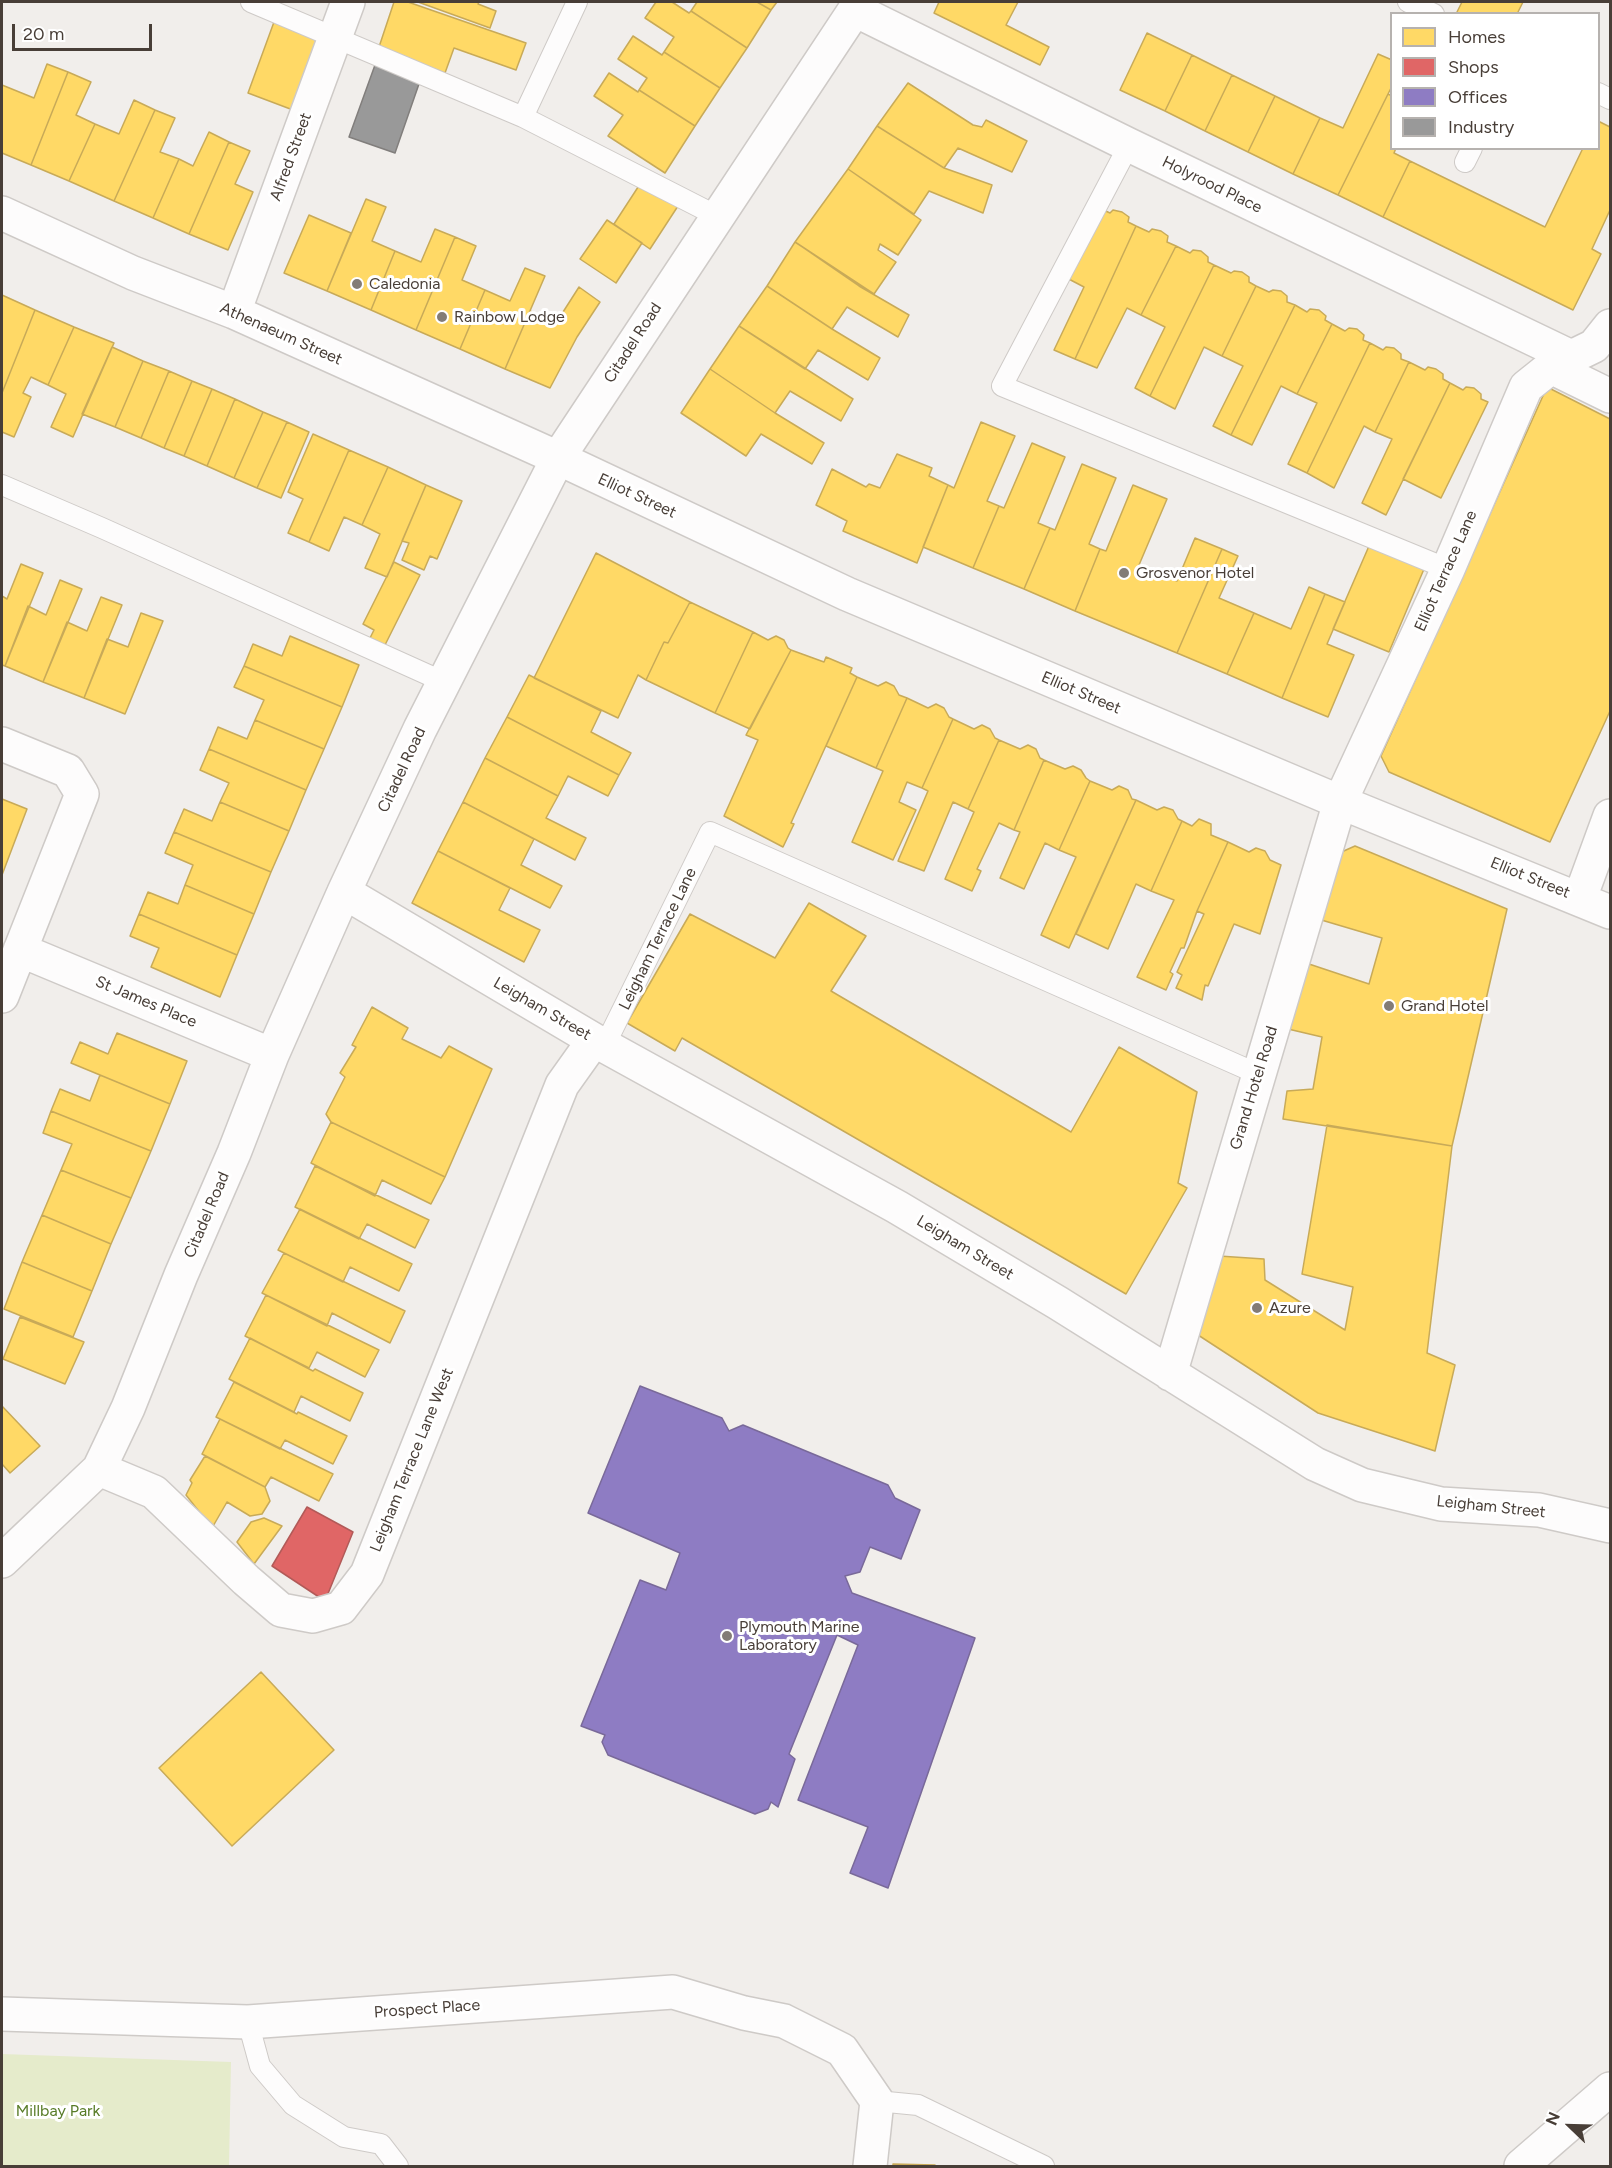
<!DOCTYPE html>
<html>
<head>
<meta charset="utf-8">
<style>
	body { margin:0 }
	#map { position:relative; width:1612px; height:2168px; overflow:hidden; background:#f1eeeb; font-family:Figtree,sans-serif }
	canvas { display:block }
	.frame { position:absolute; inset:0; border:3px solid #483e37; pointer-events:none }
	.legend { position:absolute; left:1390px; top:12px; width:210px; height:138px; box-sizing:border-box; background:#fff; border:2px solid #b6b2af; margin:0; padding:8px 10px; list-style:none; font-size:18px; color:#483e37 }
	.legend li { display:flex; align-items:center; gap:12px; height:30px }
	.legend b { width:30px; border:2px solid #b6b2af }
	.north { position:absolute; left:1540px; top:2096px; width:60px; height:60px; -webkit-text-stroke:4px #fff; paint-order:stroke; rotate:293deg; font-size:16px; font-weight:700; line-height:24px; text-align:center; color:#483e37 }
	.north::after { content:''; display:block; margin:auto; width:21px; height:27px; background:#483e37; clip-path:polygon(50% 0,100% 100%,50% 72%,0 100%) }
	.scale { position:absolute; left:12px; top:24px; width:140px; height:27px; box-sizing:border-box; border:3px solid #483e37; border-top:0; padding-left:8px; font-size:18px; line-height:21px; white-space:nowrap; color:#483e37; -webkit-text-stroke:4px #fff; paint-order:stroke }
</style>
</head>
<body>
<div id="map">
<canvas width="1612" height="2168"></canvas>
<div class="frame"></div>
<ul class="legend">
<li><b style="height:16px;background:#ffd966"></b>Homes</li>
<li><b style="height:16px;background:#e06666"></b>Shops</li>
<li><b style="height:16px;background:#8e7cc3"></b>Offices</li>
<li><b style="height:16px;background:#999"></b>Industry</li>
</ul>
<div class="north">N</div>
<div class="scale">20 m</div>
</div>
<script>
const g = document.querySelector('canvas').getContext('2d');
g.lineJoin = 'round';
function paint(path, color) { g.fillStyle = color; g.fill(path, 'evenodd'); }
function stroke(path, color, width, dash) { g.strokeStyle = color; g.lineWidth = width; g.lineCap = dash ? 'butt' : 'round'; g.setLineDash(dash || []); g.stroke(path); }
function write(font, color, halo, rows, align = 'center') {
  g.font = font + ' Figtree,sans-serif'; g.lineWidth = 6; g.setLineDash([]); g.textBaseline = 'middle'; g.strokeStyle = halo; g.fillStyle = color; for (const [text, x, y, turn = 0] of rows) {
    g.save(); g.translate(x, y); g.rotate((+turn || 0) * Math.PI / 180); g.textAlign = isNaN(turn) ? turn : align; if (halo) g.strokeText(text, 0, 0); g.fillText(text, 0, 0); g.restore();
  }
}
paint(new Path2D(`
	M2 2054 231 2062 229 2166H2Z`), '#e5ebcb');
const homes = new Path2D(`
	M394 2H408L526 43 516 70 454 48 445 73 378 50Z
	M418 2H479L478 4 496 11 490 28Z
	M656 2H672L689 13 691 11 747 48 720 88 664 52 674 37 645 18Z
	M697 2H757L771 10 747 48 691 11Z
	M757 2H777L771 10Z
	M939 2H1018L1006 25 1049 47 1040 65 934 13Z
	M1462 2H1523L1517 14H1456Z
	M274 22 319 38 293 110 248 93Z
	M1147 33 1192 55 1165 111 1120 90Z
	M633 36 662 55 664 52 720 88 695 126 639 90 647 78 618 59Z
	M1378 54 1392 60V86L1338 195 1293 174 1320 118 1343 128Z
	M1192 55 1232 75 1205 131 1165 111Z
	M47 64 68 72 31 165 2 153V85L34 98Z
	M68 72 91 82 76 115 95 124 69 181 31 165Z
	M609 73 638 92 639 90 695 126 665 173 608 136 623 115 594 96Z
	M1232 75 1275 96 1248 152 1205 131Z
	M908 83 973 125 982 127 986 120 1027 141 1012 172 958 148 944 168 877 126Z
	M1388 94 1392 96V148H1396L1394 153 1410 161 1383 217 1338 195Z
	M1275 96 1320 118 1293 174 1248 152Z
	M134 100 155 110 114 201 69 181 95 124 119 134Z
	M155 110 175 118 160 152 179 159 153 218 114 201Z
	M1598 121 1610 127V210L1592 249 1601 254 1573 310 1383 217 1410 161 1545 227 1583 148H1598Z
	M877 126 944 168 992 185 983 213 929 191 914 214 848 169Z
	M209 132 229 142 189 234 153 218 179 159 193 166Z
	M229 142 250 151 235 184 253 192 228 250 189 234Z
	M848 169 921 220 898 255 880 244 878 250 896 262 874 294 795 242Z
	M642 181 678 206 650 249 614 224Z
	M366 199 386 207 372 241 395 251 371 310 327 291Z
	M1097 207 1110 213 1113 210 1122 212 1129 217 1128 222 1136 226 1075 359 1054 350 1084 287 1063 276Z
	M309 215 351 233 327 291 284 273Z
	M607 220 642 243 616 283 580 259Z
	M1136 226 1149 232 1152 229 1161 231 1168 236 1167 242 1176 246 1141 315 1127 308 1097 368 1075 359Z
	M435 229 455 237 416 330 371 310 395 251 421 262Z
	M455 237 476 246 462 280 485 290 460 349 416 330Z
	M795 242 859 286 909 315 898 337 847 307 832 329 767 286Z
	M1176 246 1190 253 1193 250 1201 251 1208 257V262L1214 265 1150 396 1135 388 1165 327 1141 315Z
	M1214 265 1231 273 1234 271 1242 272 1249 277V282L1256 286 1222 356 1204 347 1175 409 1150 396Z
	M525 268 545 276 505 369 460 349 485 290 510 301Z
	M767 286 832 329 880 358 868 380 818 350 805 369 739 326Z
	M1256 286 1269 292 1273 290 1281 291 1287 296V302L1295 305 1231 435 1213 426 1243 366 1222 356Z
	M579 287 600 302 577 337 550 388 505 369 530 311 556 323Z
	M2 295 35 310 2 393Z
	M1295 305 1307 312 1310 309 1319 310 1326 316 1325 320 1332 324 1297 394 1281 386 1252 445 1231 435Z
	M35 310 74 327 48 385 31 377 23 393 31 397 14 437 2 432V393Z
	M1332 324 1345 331 1349 328 1357 329 1364 335 1363 340 1370 343 1307 473 1288 464 1317 403 1297 394Z
	M739 326 853 399 841 421 790 391 775 413 710 369Z
	M74 327 114 343 73 437 51 427 66 394 48 385Z
	M1370 343 1383 350 1386 347 1394 348 1401 354V359L1409 362 1375 432 1364 426 1334 488 1307 473Z
	M112 347 143 361 115 427 82 414Z
	M143 361 169 371 141 438 115 427Z
	M1409 362 1425 370 1428 367 1436 369 1443 374V379L1450 383 1386 515 1362 503 1392 439 1375 432Z
	M710 369 775 413 824 443 812 464 761 434 746 456 681 413Z
	M169 371 192 381 164 448 141 438Z
	M192 381 212 389 184 456 164 448Z
	M1450 383 1463 390 1466 387 1474 388 1481 394V399L1488 402 1441 498 1403 479Z
	M1547 387 1610 419V711L1550 842 1389 772 1381 756Z
	M212 389 235 399 207 466 184 456Z
	M235 399 263 412 234 478 207 466Z
	M263 412 287 422 257 488 234 478Z
	M287 422 309 432 281 498 257 488Z
	M981 422 1015 436 987 501 999 506 973 568 923 547 948 485 954 488Z
	M313 434 349 450 309 542 288 533 303 499 288 492Z
	M1032 443 1065 457 1038 523 1050 528 1024 589 973 568 999 506 1004 508Z
	M349 450 388 467 362 525 344 517 329 551 309 542Z
	M897 454 932 468 929 476 948 485 917 563 843 531 847 521 816 505 832 469 866 487 869 484 880 488Z
	M1082 464 1116 478 1089 544 1100 549 1075 611 1024 589 1050 528 1055 530Z
	M388 467 426 485 387 577 365 568 380 534 362 525Z
	M426 485 462 501 437 559 430 556 424 570 402 560 409 543 402 541Z
	M1133 485 1167 499 1139 565 1177 581 1195 538 1222 549 1177 653 1075 611 1100 549 1106 551Z
	M1369 546 1424 569 1389 652 1333 629Z
	M1222 549 1238 556 1219 598 1254 613 1227 674 1177 653Z
	M596 553 690 602 668 643 664 642 646 680 638 675 618 718 534 678Z
	M394 562 420 575 385 645 370 638 374 630 363 624Z
	M21 564 43 573 5 666 2 665V596L7 599Z
	M60 580 82 589 43 682 5 666 28 606 46 615Z
	M1309 587 1325 594 1282 698 1227 674 1254 613 1291 629Z
	M1325 594 1345 602 1327 644 1354 655 1328 717 1282 698Z
	M101 597 122 605 84 698 43 682 67 622 87 631Z
	M690 602 753 632 715 713 646 680 664 642 668 643Z
	M141 613 163 621 125 714 84 698 107 639 128 647Z
	M753 632 768 640 776 636 784 640 788 648 791 650 750 729 715 713Z
	M290 636 359 665 342 707 244 666 253 644 282 656Z
	M791 650 824 662 826 657 852 668 850 673 857 677 791 823 794 824 783 847 724 816 758 740 746 735Z
	M244 666 342 707 324 749 255 720 264 700 234 687Z
	M529 675 601 711 591 732 631 753 619 775 507 717Z
	M857 677 878 686 886 682 894 686 899 695 907 698 876 768 826 746Z
	M907 698 928 708 936 704 944 708 949 717 953 719 922 788 907 782 899 802 916 810 893 860 852 842 883 771 876 768Z
	M507 717 619 775 608 796 568 776 558 796 485 758Z
	M953 719 974 729 982 725 990 729 995 738 999 740 968 809 953 802 924 871 898 861 928 791 922 788Z
	M255 720 324 749 306 790 209 749 218 727 247 739Z
	M999 740 1020 749 1028 745 1036 749 1040 758 1044 760 1014 830 999 823 977 869 981 871 972 891 945 879 974 812 968 809Z
	M209 749 306 790 289 831 220 802 229 783 200 770Z
	M485 758 558 796 546 818 586 838 575 860 463 802Z
	M1044 760 1065 769 1073 766 1081 770 1086 778 1090 781 1059 850 1045 843 1024 889 1000 878 1020 832 1014 830Z
	M1090 781 1112 790 1119 786 1128 790 1132 799 1136 800 1069 948 1041 935 1076 857 1059 850Z
	M2 799 27 809 2 875Z
	M1136 800 1157 810 1164 807 1173 810 1178 819 1182 821 1151 891 1136 884 1108 949 1076 934Z
	M220 802 289 831 271 872 174 832 184 809 212 821Z
	M463 802 534 839 521 865 562 886 550 908 438 851Z
	M1199 819 1211 824V835L1228 842 1197 911 1184 948H1181L1170 972 1173 974 1166 990 1137 977 1174 900 1151 891 1182 821 1192 826Z
	M174 832 271 872 254 914 185 885 193 865 165 853Z
	M1228 842 1249 852 1256 848 1265 851 1270 860 1281 865 1260 934 1234 924 1208 986 1205 985 1202 1000 1176 988 1182 975 1177 972 1204 914 1197 911Z
	M1355 846 1507 909 1452 1146 1283 1119 1287 1091 1313 1089 1322 1037 1288 1029 1303 962 1369 984 1382 938 1318 919 1337 854Z
	M438 851 510 888 499 910 540 930 524 962 412 903Z
	M185 885 254 914 237 955 139 914 148 892 178 904Z
	M809 903 866 936 831 991 1071 1132 1119 1047 1197 1092 1178 1183 1187 1188 1126 1294 682 1038 675 1051 627 1023 690 914 775 958Z
	M139 914 237 955 220 997 151 967 159 948 130 936Z
	M372 1007 408 1028 402 1039 441 1058 449 1046 492 1069 445 1177 331 1122 326 1114 345 1077 340 1073 356 1047 352 1045Z
	M117 1033 187 1061 170 1104 71 1063 80 1042 108 1054Z
	M100 1075 170 1104 151 1151 51 1111 60 1089 90 1101Z
	M51 1111 151 1151 131 1198 61 1170 72 1144 43 1133Z
	M331 1122 445 1177 431 1204 382 1180 375 1196 311 1163Z
	M1327 1125 1452 1146 1427 1353 1455 1365 1435 1451 1318 1413 1195 1333 1219 1256 1264 1259 1265 1280 1345 1330 1353 1287 1302 1274Z
	M315 1166 429 1220 415 1248 367 1224 359 1239 295 1207Z
	M61 1170 131 1198 111 1244 42 1215Z
	M300 1209 412 1264 399 1291 350 1267 343 1282 278 1250Z
	M42 1215 111 1244 92 1291 22 1262Z
	M284 1253 405 1311 390 1343 332 1313 327 1326 262 1293Z
	M22 1262 92 1291 73 1337 4 1309Z
	M266 1295 379 1350 365 1377 317 1352 309 1368 245 1336Z
	M20 1317 84 1342 65 1384 3 1359Z
	M250 1338 313 1371 315 1369 363 1393 350 1421 301 1396 294 1412 229 1379Z
	M234 1382 297 1414 298 1412 347 1436 333 1464 285 1440 280 1449 216 1417Z
	M2 1406 40 1446 10 1473 2 1464Z
	M220 1419 333 1474 319 1501 271 1477 265 1487 202 1454Z
	M205 1456 265 1487 270 1501 262 1514 250 1516 227 1502 212 1528 186 1495 192 1483 190 1480Z
	M264 1518 282 1526 254 1564 237 1542 251 1522Z
	M261 1672 334 1750 232 1846 159 1768Z
	M893 2164 935 2165V2166H893Z`);
paint(homes, '#ffd966');
stroke(homes, '#c8aa58', 1.5);
const shops = new Path2D(`
	M307 1507 353 1532 325 1601 272 1566Z`);
paint(shops, '#e06666');
stroke(shops, '#b25a58', 1.5);
const offices = new Path2D(`
	M640 1386 722 1418 729 1431 743 1425 888 1485 895 1498 920 1510 901 1559 870 1547 860 1572 845 1576 852 1593 975 1638 888 1888 850 1873 868 1827 798 1800 858 1645 837 1635 789 1754 795 1759 778 1807 771 1802 768 1809 755 1814 608 1755 602 1742 605 1735 581 1726 640 1580 666 1590 680 1553 588 1513Z`);
paint(offices, '#8e7cc3');
stroke(offices, '#796999', 1.5);
const industry = new Path2D(`
	M375 65 420 81 395 153 349 137Z`);
paint(industry, '#999');
stroke(industry, '#817e7c', 1.5);
const lane = new Path2D(`
	M251 2 523 117 717 216
	M1408 2 1434 14
	M1598 93 1610 99
	M523 117 577 2
	M1129 145 1002 386 1448 569
	M1465 162 1472 148
	M2 485 102 528 444 682
	M605 1045 710 832 1258 1074
	M248 2022 260 2066 293 2105 344 2137 381 2144 398 2166
	M877 2101 918 2105 1044 2166`);
const street = new Path2D(`
	M855 10 1129 145 1571 357
	M2 213 133 273 234 312 558 458 847 594 1340 802 1610 912
	M234 312 348 2
	M1551 367 1610 396
	M2 744 68 771 82 794 2 996
	M344 892 594 1040 897 1207 1058 1303 1315 1464 1362 1485 1441 1504 1539 1510 1610 1526
	M1580 898 1610 816
	M20 950 272 1055
	M1170 1374 1340 802 1448 569 1526 387 1551 367 1594 346 1610 326
	M99 1469 154 1492 246 1580 281 1610 313 1616 341 1608 367 1574 562 1085 594 1040
	M2 1561 99 1469 128 1408 181 1275 234 1153 272 1055 344 892 420 729 558 458 860 2
	M2 2014 248 2022 673 1992 744 2013 784 2021 842 2050 877 2101 870 2166
	M1521 2166 1610 2089`);
stroke(lane, '#cecac7', 22);
stroke(street, '#cecac7', 36);
stroke(lane, '#fdfcfc', 20);
stroke(street, '#fdfcfc', 33);
for (const [x, y, r, color] of [
	[357,284,6,"#837c76"],
	[442,317,6,"#837c76"],
	[1124,573,6,"#837c76"],
	[1389,1006,6,"#837c76"],
	[1257,1308,6,"#837c76"],
	[727,1636,6,"#837c76"]
]) { const dot = new Path2D(); dot.arc(x, y, r, 0, 2 * Math.PI); g.fillStyle = color; g.fill(dot); stroke(dot, '#fff', 2); }
write('16px', '#483e37', '#fff', [
	["Alfred Street",291,157,-70],
	["Holyrood Place",1212,185,26],
	["Athenaeum Street",281,334,24],
	["Citadel Road",633,343,-57],
	["Elliot Street",637,496,25],
	["Elliot Terrace Lane",1446,571,-66],
	["Elliot Street",1081,693,23],
	["Citadel Road",402,770,-65],
	["Elliot Street",1530,878,22],
	["Leigham Terrace Lane",658,939,-64],
	["St James Place",146,1002,23],
	["Leigham Street",542,1009,30],
	["Grand Hotel Road",1254,1088,-73],
	["Citadel Road",207,1215,-67],
	["Leigham Street",965,1248,31],
	["Leigham Terrace Lane West",412,1460,-68],
	["Leigham Street",1491,1507,6],
	["Prospect Place",427,2009,-4]
]);
write('16px', '#483e37', '#fff', [
	["Caledonia",369,284],
	["Rainbow Lodge",454,317],
	["Grosvenor Hotel",1136,573],
	["Grand Hotel",1401,1006],
	["Azure",1269,1308],
	["Plymouth Marine",739,1627],
	["Laboratory",739,1645]
], 'left');
write('16px', '#587c28', '#fff', [
	["Millbay Park",58,2111]
]);
</script>
</body>
</html>
